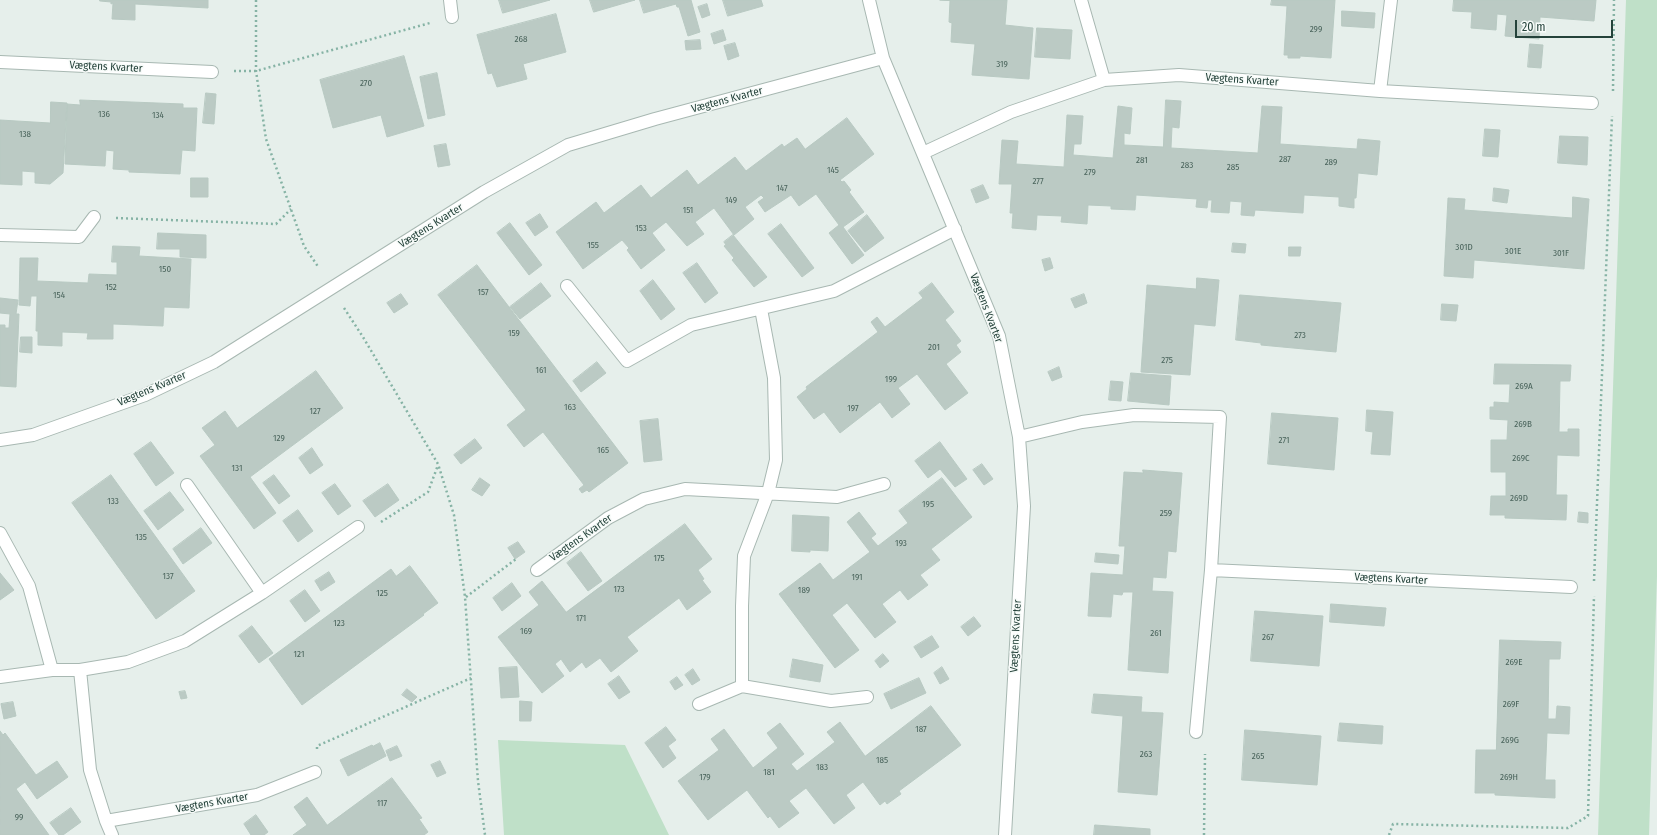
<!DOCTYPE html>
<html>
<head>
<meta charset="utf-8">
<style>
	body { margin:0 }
	#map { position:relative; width:1657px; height:835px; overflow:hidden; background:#e6efeb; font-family:"Fira Sans Condensed",sans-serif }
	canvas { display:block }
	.scale { position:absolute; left:1515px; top:20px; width:98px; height:18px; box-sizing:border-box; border:2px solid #24423a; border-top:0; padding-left:5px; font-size:12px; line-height:14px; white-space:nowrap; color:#24423a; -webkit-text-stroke:3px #f7fbf9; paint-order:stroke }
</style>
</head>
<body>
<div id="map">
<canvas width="1657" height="835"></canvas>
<div class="scale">20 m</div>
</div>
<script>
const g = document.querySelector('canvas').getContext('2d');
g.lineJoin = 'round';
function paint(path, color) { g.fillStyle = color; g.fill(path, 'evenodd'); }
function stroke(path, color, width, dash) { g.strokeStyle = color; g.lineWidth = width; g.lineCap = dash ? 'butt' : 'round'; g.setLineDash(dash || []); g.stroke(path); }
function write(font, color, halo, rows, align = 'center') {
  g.font = font + ' "Fira Sans Condensed",sans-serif'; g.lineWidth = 3; g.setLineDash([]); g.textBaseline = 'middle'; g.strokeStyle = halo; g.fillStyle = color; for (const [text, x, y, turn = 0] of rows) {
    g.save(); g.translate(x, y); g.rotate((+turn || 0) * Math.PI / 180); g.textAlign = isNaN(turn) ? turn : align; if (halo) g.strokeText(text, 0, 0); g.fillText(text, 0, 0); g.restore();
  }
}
paint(new Path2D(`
	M1626 0H1657V576L1649 835H1598Z
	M498 740 625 745 669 835H504Z`), '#bfe0c8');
const building = new Path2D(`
	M100 0H208V8L135 4V20L112 19 113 3 111 4V2L100 1Z
	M499 0H550L503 13Z
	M590 0H635L594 12Z
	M640 0H691L700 32 688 36 679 7H677L676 4 644 13Z
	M723 0H761L763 6 728 16Z
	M940 0H1007L1005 25 1033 28 1029 79 972 75 975 44 951 42 952 23 949 22 950 1Z
	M1272 0H1335L1331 58 1300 56V58H1288V55H1284L1287 6 1271 5Z
	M1454 0H1596L1594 21 1540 17 1539 39 1505 36 1507 15 1497 14 1496 30 1471 28 1472 12 1453 11Z
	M707 4 710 15 702 18 698 7Z
	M1342 11 1375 13 1374 28 1342 26Z
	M556 14 566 52 523 64 527 79 497 87 492 73 488 74 477 35Z
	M1037 28 1072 30 1070 59 1035 57Z
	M723 30 726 40 714 44 711 34Z
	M700 40 701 49 686 50 685 41Z
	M735 43 739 56 728 60 724 46Z
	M1530 44 1543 45 1541 68 1528 67Z
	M404 56 424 126 387 137 381 115 333 128 320 80Z
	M437 73 445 115 428 119 420 77Z
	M206 93 216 94 214 124 203 123Z
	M80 100 183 104V108H197L195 151 182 150 180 174 129 172V170L113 169 114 151 106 150 105 166 65 164 67 104 80 105Z
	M1166 100 1181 101 1179 128 1172 127 1171 148 1258 153 1262 106 1282 107 1280 144 1357 149 1358 139 1380 141 1377 175 1358 173 1356 198H1354V208L1339 206V197L1304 195 1303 213 1255 210 1254 216 1241 215 1242 202 1230 201 1229 213 1211 212 1212 200H1208L1207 208 1196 207 1197 199 1136 195 1135 210 1111 209V206L1088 205 1087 224 1061 222 1062 216 1037 215 1036 230 1012 228 1013 213H1010L1012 184H999L1002 140 1018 141 1016 164 1064 167 1067 115 1083 116 1081 144H1074L1073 155 1113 158 1118 106 1132 108 1130 134 1124 133V145L1163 147Z
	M51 102 67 103 63 173 50 184 35 183V172L22 171V185L0 184V120L50 123Z
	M847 118 874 154 840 180 842 182 844 181 851 190 849 192 864 212 843 227 864 255 852 264 829 233 839 225 816 194 799 206 791 195 765 212 758 202 764 198 761 195 745 207 754 219 734 235 714 208 695 222 704 234 687 246 666 222 652 233 665 250 641 269 627 250 629 248 622 240 583 269 556 232 596 202 604 213 641 185 651 198 687 170 698 185 735 157 746 171 782 144 784 147 797 138 805 149Z
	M1485 129 1500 130 1498 157 1483 156Z
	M1560 136 1588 137 1587 165 1558 163Z
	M446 144 450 165 438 167 434 146Z
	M191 178H208V197H191Z
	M983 185 989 198 976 203 971 190Z
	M1494 188 1509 190 1507 203 1493 201Z
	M1573 197 1589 199 1584 269 1474 260 1473 278 1444 276 1448 198 1465 199 1464 210 1572 218Z
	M540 214 548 227 535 236 526 223Z
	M867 215 884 238 865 252 848 231Z
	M510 223 542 265 529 275 497 233Z
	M781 224 814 268 802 277 768 234Z
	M158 233 206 235V258L180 257V249H157Z
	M733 235 767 277 754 287 732 260 734 258 724 246 726 245 724 242Z
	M1233 243 1246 244 1245 253 1232 252Z
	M113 246 140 247 139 256 191 259 189 308 164 307 163 326 113 324V339H87L88 333 62 332V346L38 345V331H36L37 296H31L30 306 19 305 20 258H38L37 281 88 283 89 274 117 275V262H112Z
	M1289 247H1301L1300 256H1289Z
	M1050 258 1053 268 1045 271 1042 260Z
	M697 263 718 293 705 303 683 273Z
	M477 265 628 463 589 492 587 490 582 493 579 489 584 485 543 432 524 447 507 425 526 410 438 295Z
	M1197 278 1219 280 1215 326 1194 324 1190 375 1141 372 1147 285 1196 289Z
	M653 280 675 309 661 320 640 291Z
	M541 283 551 296 520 319 510 307Z
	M932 283 954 312 945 320 961 341 956 345 961 352 946 364 968 393 945 410 917 374 898 388 910 404 892 418 880 402 840 433 824 412 814 419 797 397 807 389 806 387 878 332 871 322 877 317 885 327 923 298 919 293Z
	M401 294 408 304 394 313 387 303Z
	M1084 294 1087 303 1075 308 1071 299Z
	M1240 295 1341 303 1336 352 1261 345V343L1236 340Z
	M0 298 18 300 16 314H19L16 387 0 386V325H5V328H9L10 314 0 313Z
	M1442 304 1458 305 1456 321 1441 320Z
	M21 337H32V353L20 352Z
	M597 362 606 373 581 392 573 381Z
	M1495 364 1571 365 1570 381H1560L1559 432H1568V429H1579V456L1557 455 1556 495H1567L1566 520 1505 518V515H1490L1491 496H1506V472H1491V440H1507L1508 420 1490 419V407H1494V402L1509 403 1510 384H1494Z
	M1059 367 1062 377 1052 381 1048 372Z
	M316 371 343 408 250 477 276 513 254 529 200 456 215 445 202 428 225 411 237 428Z
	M1131 373 1171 376 1169 405 1128 401Z
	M1111 381 1123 382 1121 401 1109 400Z
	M1367 410 1393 412 1390 455 1371 454 1373 432 1366 431Z
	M1272 413 1338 418 1334 470 1268 464Z
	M658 419 662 460 644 462 640 421Z
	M475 439 482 448 461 464 454 455Z
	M151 442 174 473 156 486 134 454Z
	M940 442 967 479 955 487 940 469 928 478 915 461Z
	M312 448 323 465 310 474 299 458Z
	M982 464 993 479 984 485 973 470Z
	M1143 470 1182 473 1176 552 1168 551 1166 578 1153 577 1152 591 1173 592 1168 673 1128 670 1133 592H1123L1122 595 1113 594 1111 617 1088 616 1091 573 1123 575 1125 546H1119L1124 472 1143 473Z
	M111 475 195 591 156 619 72 503Z
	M274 475 290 496 279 504 263 483Z
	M480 478 490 485 482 496 472 490Z
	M942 478 972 517 931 549 940 560 920 575 928 585 908 600 900 590 882 604 896 622 875 638 847 603 832 615 859 650 835 668 779 594 820 563 833 580 870 552 847 522 859 512 876 534 871 538 878 546 908 523 899 511Z
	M335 484 351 506 338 515 322 493Z
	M388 484 399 500 375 517 363 501Z
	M170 492 184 510 158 530 144 511Z
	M298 510 313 531 298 542 283 521Z
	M1579 512 1588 513V523L1578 522Z
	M793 515 829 517 828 551 810 550V552L792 551Z
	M685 524 712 559 698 570 704 579 702 580 711 592 687 610 679 598 627 637 638 651 611 672 600 658 586 668 582 662 570 672 561 659 555 664 564 676 542 693 498 637 539 605 529 592 542 581 566 612Z
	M201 528 212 543 183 564 173 549Z
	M518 542 525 552 515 559 508 548Z
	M581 552 602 581 588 591 567 563Z
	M1096 553 1119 555 1118 564 1095 562Z
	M410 566 438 603 423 614 424 615 302 705 269 659 391 569 396 576Z
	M329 572 335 582 321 591 315 581Z
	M0 573 14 590 0 600Z
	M512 583 521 596 502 611 493 598Z
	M305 590 320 611 305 622 290 601Z
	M1331 604 1386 608 1384 626 1330 622Z
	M1255 611 1323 616 1319 666 1251 661Z
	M974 617 981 626 968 636 961 627Z
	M252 626 273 653 259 663 239 636Z
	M932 636 939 647 921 658 914 647Z
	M1500 640 1561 642 1560 659H1549L1548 719H1556L1557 706 1570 707 1569 734 1547 733 1545 780H1555V798L1495 795V793H1475L1476 750H1496Z
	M883 654 889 661 880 668 875 661Z
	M793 659 823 665 820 682 790 677Z
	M517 667 519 697 501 698 499 668Z
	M942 667 949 679 940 684 934 673Z
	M693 669 700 680 692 685 685 675Z
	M619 676 630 692 619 699 608 684Z
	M677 677 683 685 675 690 670 682Z
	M919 678 926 693 891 709 884 694Z
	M407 689 417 697 412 702 402 695Z
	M185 691 187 698 181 699 179 692Z
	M1094 694 1142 697 1141 712 1163 713 1157 795 1118 792 1123 716 1092 713Z
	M520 701 532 702 531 721H520Z
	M13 702 16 716 4 719 1 704Z
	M931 706 961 745 899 791 901 794 887 804 885 801 880 805 863 782 846 795 855 808 834 824 806 788 789 801 799 813 779 828 770 816 768 818 747 790 708 820 678 781 719 750 711 739 724 729 753 768 778 748 767 733 780 723 804 754 791 764 797 771 835 742 827 732 840 722 865 756Z
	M1340 723 1383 726 1382 744 1338 741Z
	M666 727 676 740 668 746 676 758 663 768 645 743Z
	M1245 730 1321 736 1317 785 1242 780Z
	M0 731 3 735 5 733 36 775 57 761 68 777 37 799 25 782 16 789 49 835H0Z
	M380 743 386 756 348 776 340 760 372 745 373 746Z
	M397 746 402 756 390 761 386 751Z
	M440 761 446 773 437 777 431 765Z
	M392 778 422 818 419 819 428 832 424 835H293L307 825 294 807 307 797 327 825Z
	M71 808 81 822 63 835H59L50 823Z
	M256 815 268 832 264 835H251L244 824Z
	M1095 825 1150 829V835H1094Z`);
paint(building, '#bbcac4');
stroke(building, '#b8c9c2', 1);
const minor = new Path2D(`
	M450 0 452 17
	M869 0 883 58 999 336 1019 437 1024 506 1005 835
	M1081 0 1104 80
	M0 62 212 72
	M1380 91 1391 0
	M923 153 1011 112 1104 80 1179 75 1380 91 1592 103
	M0 235 79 237 94 217
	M567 286 627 361 691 325 834 291 955 229
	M1019 437 1082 422 1134 415 1220 417 1211 570 1196 732
	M0 440 33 435 145 395 214 362 484 192 568 145 655 119 883 58
	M187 485 262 593
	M0 533 29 586 52 670
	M537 570 608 518 644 499 685 489 837 497 884 484
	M1211 570 1571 587
	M80 670 90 770 106 821 112 835
	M0 677 52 670H80L128 662 185 641 262 593 358 527
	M742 686V606L744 556 768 493 776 460 774 378 761 309
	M699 704 742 686 831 701 867 697
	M106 821 257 795 315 772`);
stroke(minor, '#a8b8b2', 14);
stroke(new Path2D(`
	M256 0V71L266 139 304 246 319 268
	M234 71H256L430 23
	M1613 91 1614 0
	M116 218 276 224 291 209
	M344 308 363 337 438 464 454 515 465 597 478 781 485 835
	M381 522 428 492 438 465
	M1594 581 1612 116
	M466 597 516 559
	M317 749V746L471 678
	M1204 835 1205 754
	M1389 835 1393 824 1568 828 1588 816 1594 596`), '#86b3a5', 2.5, [2, 3]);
stroke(minor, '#fff', 12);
write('9px', '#4a645c', null, [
	["299",1316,29],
	["268",521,39],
	["319",1002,64],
	["270",366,83],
	["136",104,114],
	["134",158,115],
	["138",25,134],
	["287",1285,159],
	["281",1142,160],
	["289",1331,162],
	["283",1187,165],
	["285",1233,167],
	["145",833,170],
	["279",1090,172],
	["277",1038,181],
	["147",782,188],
	["149",731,200],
	["151",688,210],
	["153",641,228],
	["155",593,245],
	["301D",1464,247],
	["301E",1513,251],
	["301F",1561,253],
	["150",165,269],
	["152",111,287],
	["157",483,292],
	["154",59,295],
	["159",514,333],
	["273",1300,335],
	["201",934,347],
	["275",1167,360],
	["161",541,370],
	["199",891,379],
	["269A",1524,386],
	["163",570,407],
	["197",853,408],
	["127",315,411],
	["269B",1523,424],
	["129",279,438],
	["271",1284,440],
	["165",603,450],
	["269C",1521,458],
	["131",237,468],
	["269D",1519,498],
	["133",113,501],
	["195",928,504],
	["259",1166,513],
	["135",141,537],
	["193",901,543],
	["175",659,558],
	["137",168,576],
	["191",857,577],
	["173",619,589],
	["189",804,590],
	["125",382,593],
	["171",581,618],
	["123",339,623],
	["169",526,631],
	["261",1156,633],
	["267",1268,637],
	["121",299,654],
	["269E",1514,662],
	["269F",1511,704],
	["187",921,729],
	["269G",1510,740],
	["263",1146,754],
	["265",1258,756],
	["185",882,760],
	["183",822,767],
	["181",769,772],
	["179",705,777],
	["269H",1509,777],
	["117",382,803],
	["99",19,817]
]);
write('11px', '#24423a', '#f7fbf9', [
	["Vægtens Kvarter",106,67,3],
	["Vægtens Kvarter",1242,80,4],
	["Vægtens Kvarter",727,100,-15],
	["Vægtens Kvarter",431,226,-32],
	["Vægtens Kvarter",986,308,69],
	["Vægtens Kvarter",152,389,-23],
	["Vægtens Kvarter",581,538,-35],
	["Vægtens Kvarter",1391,579,3],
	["Vægtens Kvarter",1016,636,-87],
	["Vægtens Kvarter",212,803,-10]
]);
</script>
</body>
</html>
